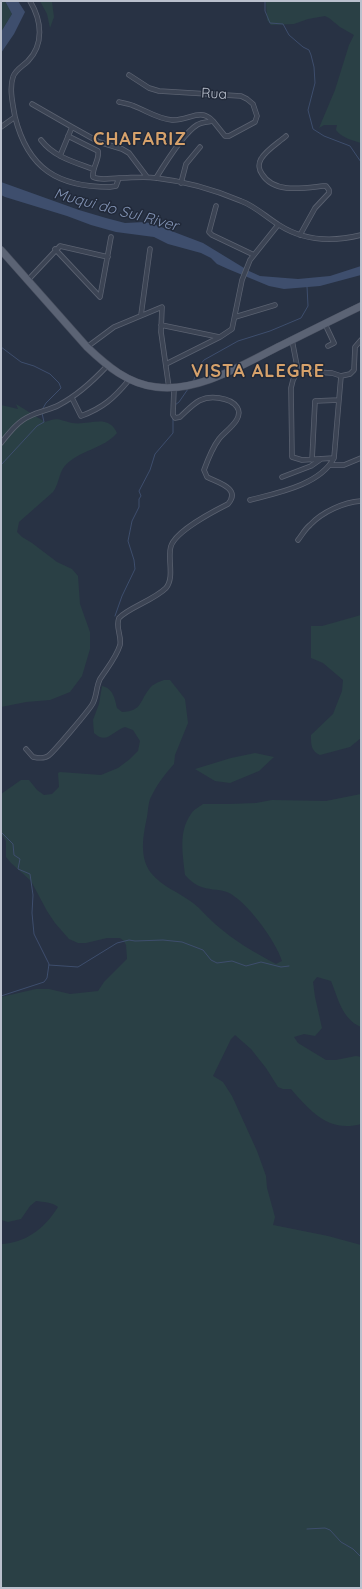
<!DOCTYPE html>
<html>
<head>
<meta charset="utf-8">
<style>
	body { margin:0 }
	#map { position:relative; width:362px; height:1589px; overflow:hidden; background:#283244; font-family:Quicksand,sans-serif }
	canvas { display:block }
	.frame { position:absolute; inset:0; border:2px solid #bac0cd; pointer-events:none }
</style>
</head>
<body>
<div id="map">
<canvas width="362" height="1589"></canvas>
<div class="frame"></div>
</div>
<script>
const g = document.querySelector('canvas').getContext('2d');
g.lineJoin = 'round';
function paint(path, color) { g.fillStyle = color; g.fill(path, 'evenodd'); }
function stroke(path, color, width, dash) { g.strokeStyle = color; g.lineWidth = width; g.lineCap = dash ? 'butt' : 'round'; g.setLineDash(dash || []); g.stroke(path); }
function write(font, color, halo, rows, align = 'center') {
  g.font = font + ' Quicksand,sans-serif'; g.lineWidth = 3; g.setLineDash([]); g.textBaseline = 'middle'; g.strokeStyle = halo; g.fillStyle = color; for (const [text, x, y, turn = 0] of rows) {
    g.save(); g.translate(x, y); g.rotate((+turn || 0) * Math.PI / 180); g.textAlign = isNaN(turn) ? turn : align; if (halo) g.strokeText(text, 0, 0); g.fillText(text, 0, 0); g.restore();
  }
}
paint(new Path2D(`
	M1 1H5L12 14 1 32Z
	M40 1 52 2 54 17 50 28 47 14Z
	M266 1H361V143C352 140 342 138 336 130L337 125H324L319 128 335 90 349 45 354 35 340 27 329 18 325 16 308 19 294 24 271 25 267 20Z
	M16 404 45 422C60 417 58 420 72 423 89 426 108 413 117 433 104 449 78 450 64 467 59 473 59 484 53 492L19 522 17 532 22 537 32 543 57 562 72 569 78 576 80 604 90 632V649L82 676 70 692 50 700 26 702 1 707V405L18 409Z
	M361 615V738L350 747 320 755C311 751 311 745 311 735L333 714 342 691 343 680 323 663 311 658V626H322Z
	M164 680H170L185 699 188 723 175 755 174 764C164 775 156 786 150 799 148 805 148 811 147 817 143 836 139 857 151 873 162 887 179 892 193 903 201 909 207 917 215 924 233 940 255 953 276 964L282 961C276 941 246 900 227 892 218 889 208 890 199 886 194 884 189 879 185 875 183 855 178 832 191 814 193 810 199 807 203 804H230L256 803 272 800 326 801 361 794V1027C342 1019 338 998 331 981L317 977 313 982 315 997 322 1028 315 1036 304 1034 294 1037 298 1043 326 1060H336L356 1056 361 1057V1124C329 1133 310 1111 291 1089H283L278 1087 266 1068 251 1049 235 1035 231 1039 213 1076 223 1082 232 1096 257 1151 266 1176 267 1188 275 1217 273 1225 328 1236 361 1245V1588H1V1244C26 1243 45 1228 58 1207 52 1202 43 1202 36 1201L30 1206 21 1219 8 1222 1 1220V997L36 989H49L70 994 98 991 104 982 127 959 126 945 124 941 120 938H107L86 943H78L69 939 55 923 47 911 31 881 11 863 6 857V841L1 833V794L21 780H29L37 790 44 795 52 794 59 787 58 773 60 772 101 775 118 768 130 759 138 751 140 741 133 730 125 727C112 731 107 745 94 733L93 720 99 704 102 686C113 688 115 699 117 708L122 712C143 711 139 701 150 688 153 684 159 682 164 680Z
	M255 753 274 757 259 771 230 783 215 781 195 769 231 758Z`), '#2a4045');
paint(new Path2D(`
	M5 1H18L25 12 14 34 1 53V32L12 14Z
	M1 182 79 210 106 218 125 223 145 222 153 224 203 243 249 271 260 276 298 279 330 276 361 266V275L320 286 284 289 269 286 228 269 217 264 211 258 201 253 168 244 154 237 116 232 91 225 67 216 5 197 1 195Z`), '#3e4e6d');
stroke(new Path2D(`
	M265 1V11L270 23 283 24 289 35 303 47 309 50 311 55 314 67 315 83 308 110 313 129 324 136 350 146 361 162
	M1 347 21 362 34 366 50 374 59 383 61 388 46 403 42 410
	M193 382 199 366 204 360 238 341 270 331 301 318 308 306 307 286
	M175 405 179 402 188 389
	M1 465 37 426 44 422 42 413
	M115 616 122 596 135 569 134 560 128 541 132 521 139 507V499L141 496 139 491 150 470 155 454 173 433V417
	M1 832 13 844 14 855 20 859 18 869 30 874 33 895 32 913 34 934 49 964 47 978 44 982 1 996
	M49 965 78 967 117 943 129 940 135 941 163 940 182 942 203 950 211 960 217 963 232 961 246 966 261 962 281 967 289 966
	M307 1529 325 1528 330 1530 341 1542 353 1549 361 1557`), '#3e4e6d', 1);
const street = new Path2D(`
	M129 75 149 88 159 91 241 96 247 99 253 104 257 116 255 122 229 136H225L213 121C208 122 201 122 197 125 185 132 164 165 156 178
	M119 102C124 103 130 104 134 106 147 111 158 119 172 120 189 121 200 107 213 121
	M32 104 72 127
	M15 117C13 105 9 89 13 77 15 70 23 66 28 61 44 44 42 21 30 1
	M1 127 15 117C28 169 58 187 110 187L116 186 119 178C131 178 144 176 156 178 183 181 215 190 241 201 255 206 266 217 279 225 304 241 333 242 361 235
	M68 136 98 151C100 159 92 167 93 177 101 181 111 178 119 178
	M286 136C278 143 266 150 261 159 258 164 259 170 262 174 274 194 304 188 323 186H326L329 190V193L315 208 300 235
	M41 140C54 157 74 162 93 169
	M60 156 72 127 99 142 122 149 129 153 147 177
	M181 183 186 164 200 147
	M216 206 209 232 212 235 254 255
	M55 249 100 297 111 237
	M28 280 60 246 108 257
	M141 315 150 249
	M235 317 275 305
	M325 324 334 343 328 346
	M161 325 219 337
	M292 340 298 371 293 380 291 388 292 457 302 460 334 458
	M87 347 114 327 162 307 161 332 169 388
	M166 364 220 337 232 329 242 280 250 260 278 225
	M341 376 350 374 354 370 355 347 361 340
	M72 398 81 416C103 408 114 398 129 380
	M1 443C9 433 18 421 30 416 40 411 50 410 59 405 78 395 93 381 107 366
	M312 460 315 401 339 400
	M331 465H344L361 458
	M282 477 311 466 321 459
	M250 500C277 493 320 485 334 458L341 376 332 373 298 371
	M298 540C302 535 305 529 310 525 322 512 344 502 361 501
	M26 749 33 757C38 758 44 759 48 756 52 754 91 708 93 703 97 695 96 687 100 679 107 668 116 658 120 645 122 636 115 627 119 618 128 608 154 600 166 588 175 577 167 558 171 546 176 531 214 511 228 504 242 488 216 482 207 477L204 470C208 459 212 448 219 439 225 431 245 419 237 407 233 401 226 399 219 398 200 395 193 405 180 417L175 418 173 415 174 388`);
const primary = new Path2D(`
	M1 250 87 347C107 366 128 384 156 387 199 393 245 363 282 345 308 332 334 319 361 306`);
stroke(street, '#5b6271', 5.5);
stroke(primary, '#464d5d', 8);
stroke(street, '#3c4454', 4);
stroke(primary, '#5b6374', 7);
write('14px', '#bac0cd', '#212939', [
	["Rua",214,94,3]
]);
write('italic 15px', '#8293b4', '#212939', [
	["Muqui do Sul River",116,210,15]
]);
g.letterSpacing = '1px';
write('bold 18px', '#d7a26b', '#212939', [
	["CHAFARIZ",140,140],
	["VISTA ALEGRE",258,372]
]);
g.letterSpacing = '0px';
</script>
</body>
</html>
